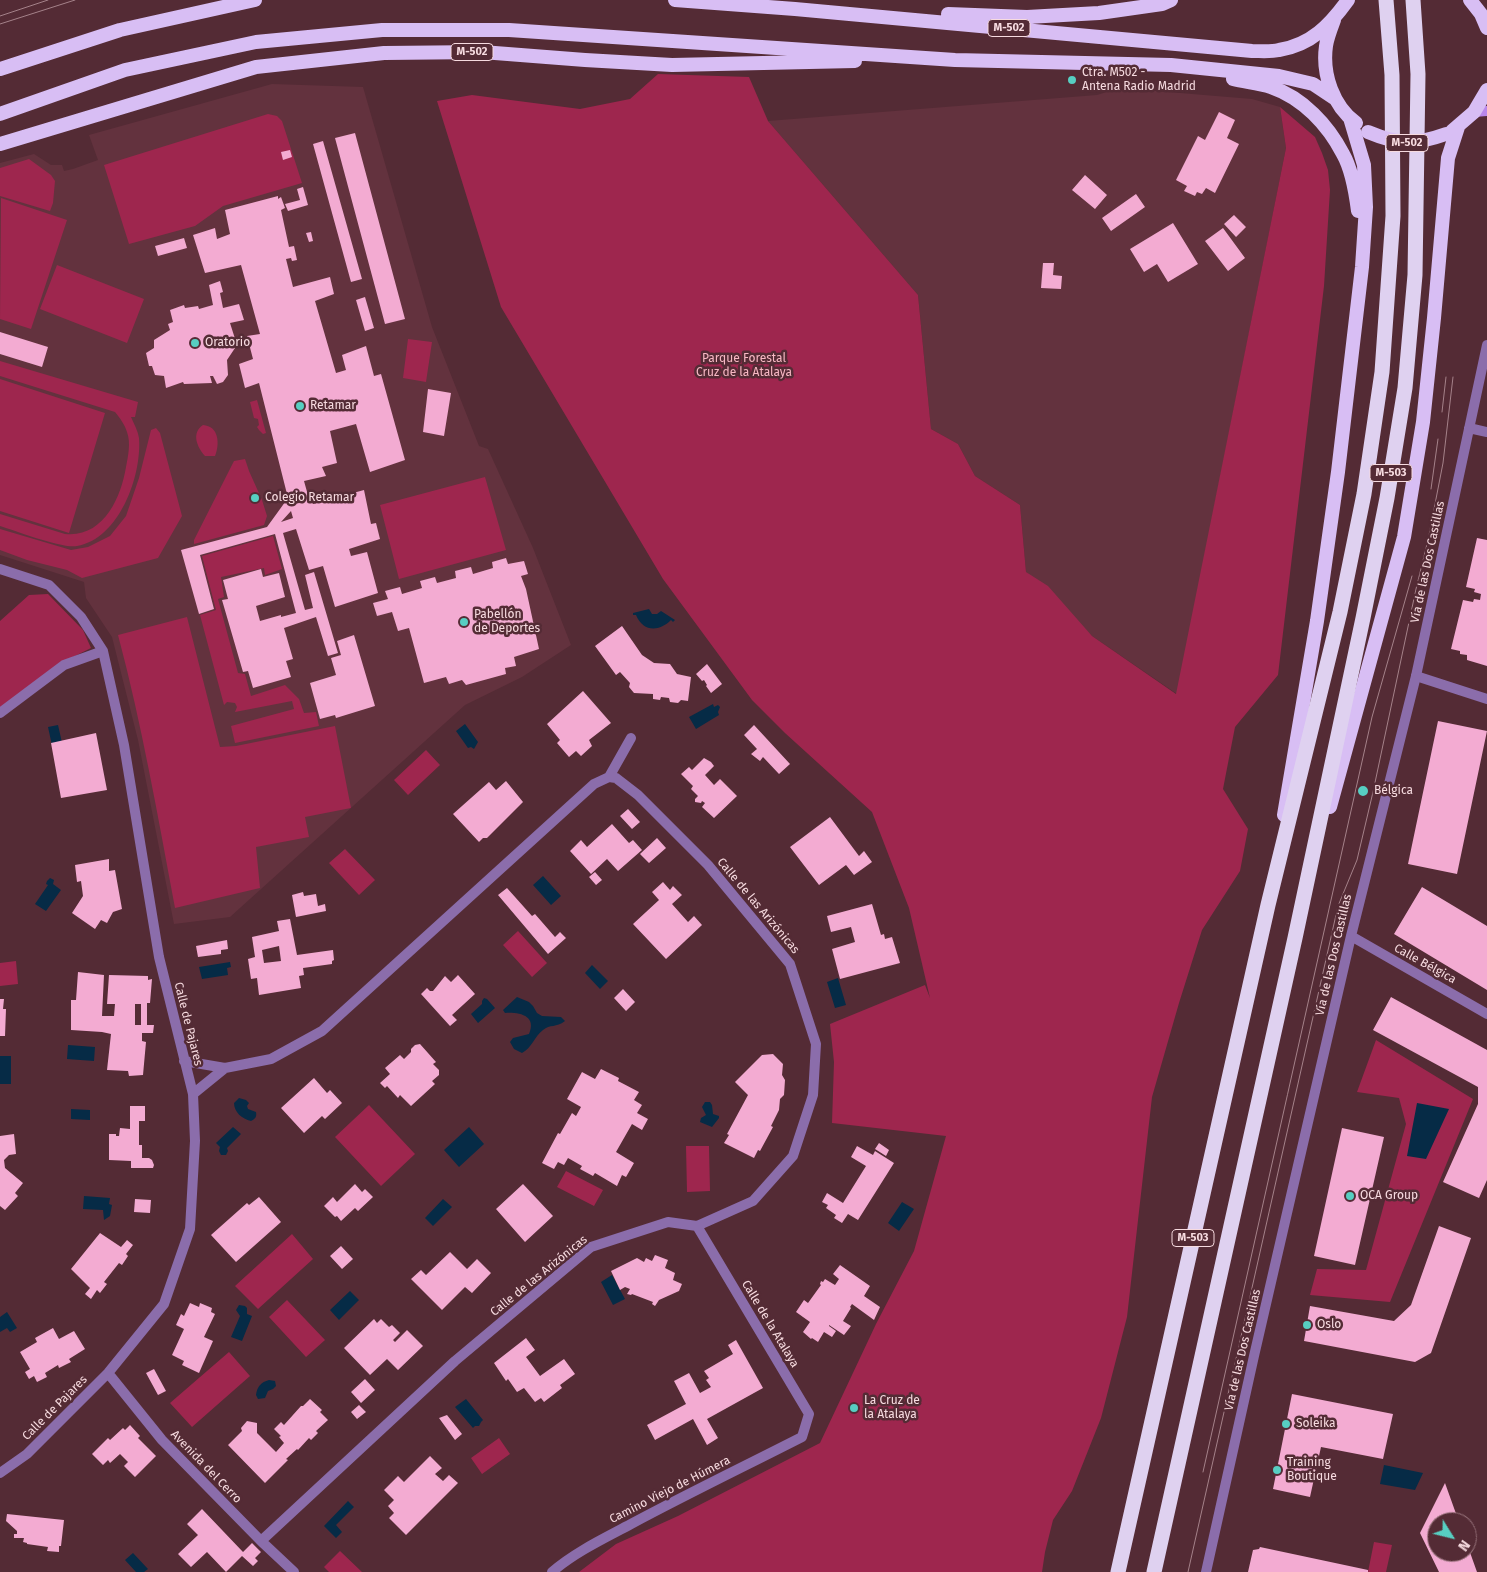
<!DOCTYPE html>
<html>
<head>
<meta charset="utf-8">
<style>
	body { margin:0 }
	#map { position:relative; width:1487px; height:1572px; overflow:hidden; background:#542b35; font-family:"Fira Sans",sans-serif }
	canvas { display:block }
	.north { position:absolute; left:1427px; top:1512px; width:50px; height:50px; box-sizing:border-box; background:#542b35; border:1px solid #957179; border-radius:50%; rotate:126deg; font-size:14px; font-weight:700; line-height:20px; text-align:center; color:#f7dbe0 }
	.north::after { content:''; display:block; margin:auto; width:18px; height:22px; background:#57cec2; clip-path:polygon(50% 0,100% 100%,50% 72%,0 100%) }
</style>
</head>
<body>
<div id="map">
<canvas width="1487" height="1572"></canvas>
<div class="north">N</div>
</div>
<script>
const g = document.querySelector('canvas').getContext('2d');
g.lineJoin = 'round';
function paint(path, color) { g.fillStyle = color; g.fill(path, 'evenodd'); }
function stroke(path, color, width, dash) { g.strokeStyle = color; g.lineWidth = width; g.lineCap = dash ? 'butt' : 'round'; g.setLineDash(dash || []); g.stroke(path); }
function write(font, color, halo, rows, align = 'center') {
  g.font = font + ' "Fira Sans",sans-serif'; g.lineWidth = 5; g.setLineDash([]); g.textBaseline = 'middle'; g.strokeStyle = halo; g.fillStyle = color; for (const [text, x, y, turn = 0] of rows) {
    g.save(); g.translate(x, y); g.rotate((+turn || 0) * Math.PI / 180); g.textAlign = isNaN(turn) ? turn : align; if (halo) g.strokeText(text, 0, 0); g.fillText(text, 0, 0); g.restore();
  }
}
paint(new Path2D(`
	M272 84 363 87 432 327 479 446 488 449 533 548 571 645 522 677 465 705 230 917 174 924 138 740 112 637 86 598 84 582 0 555V163L34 154 51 165H62L64 171 73 169 98 160 89 135Z
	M1120 88 1252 99 1280 107 1286 148 1177 694 1092 636 1026 572 1020 505 975 476 958 444 931 429 918 295 768 121 1097 95Z`), '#63323e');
paint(new Path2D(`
	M658 74 749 77 768 121 918 295 931 429 958 444 975 476 1020 505 1026 572 1048 586 1092 636 1176 694 1286 148 1280 107 1315 137 1322 153 1328 170 1330 190 1324 286 1278 675 1235 727 1223 789 1248 829 1240 871 1202 930 1179 1003 1152 1097 1127 1317 1101 1418 1072 1491 1053 1520 1045 1552 1042 1572H579L616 1544 678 1516 820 1443 876 1324 914 1251 946 1136 832 1123 834 1062 830 1024 925 985 930 998 909 908 872 812 785 733 752 700 663 579 501 307 437 101 472 95 580 109 630 99Z
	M268 114 277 116 282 121 302 183 223 206 195 226 129 244 104 165Z
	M29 159 51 175 55 181 53 203 50 211 0 196V168Z
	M1 198 67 220 31 329 0 319Z
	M57 265 144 299 127 343 40 309Z
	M408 339 432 342 426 382 403 378Z
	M0 361 138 402 135 417H131C134 424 138 431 139 438 142 476 119 539 77 546 63 549 16 531 0 526V514L65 534C103 538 121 498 126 467 128 456 131 443 127 432 125 425 120 418 115 412L0 376Z
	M0 379 105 413 69 533 0 511Z
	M257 400 266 433 263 434 259 430 257 427 259 425 258 419 254 418 250 402Z
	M203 425C219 426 220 444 215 456H205C197 447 191 433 203 425Z
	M156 428 160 433 182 516 158 558 82 578 67 570 27 560 0 550V529L71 550 88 547 110 536 126 516 139 478 151 430Z
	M245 459 249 471 262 500 267 516 264 525 194 544V540L234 461Z
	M485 477 506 550 399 579 380 505Z
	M273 536 282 569 265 575 264 568 221 577 224 597 218 599 238 673 245 674 251 696 285 685 299 699 304 713 316 712 319 726 235 743 231 726 294 709 292 701 235 712 237 707 235 703 227 702 224 705 200 615 216 610 202 556Z
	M48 594 83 630 91 648 59 664 0 708V621L29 595Z
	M187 617 220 747 236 746 335 726 351 808 305 817 309 837 256 847 260 888 175 908C158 817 142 725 118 635Z
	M426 750 440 765 408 795 394 780Z
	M345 849 375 880 359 895 329 863Z
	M518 931 547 963 532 977 503 945Z
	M16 961 18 984 0 986V963Z
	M1376 1040 1473 1099 1390 1302 1310 1295 1317 1269 1366 1270 1406 1124 1399 1098 1357 1092Z
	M369 1105 415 1154 381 1186 335 1137Z
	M686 1146H709L710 1191 687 1192Z
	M566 1171 603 1190 594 1206 557 1187Z
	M292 1234 313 1259 258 1309 235 1286Z
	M287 1300 325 1340 306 1357 269 1317Z
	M229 1352 250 1376 192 1427 170 1403Z
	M499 1438 510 1454 482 1474 471 1458Z
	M1374 1542 1392 1545 1386 1572H1368Z
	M340 1551 362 1572H329L324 1567Z`), '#9e264e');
paint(new Path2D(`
	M649 609 652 614H657L661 611 675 620 673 622 671 620C659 632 643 632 636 615H633V613Z
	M713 704 714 707 718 705 720 707 718 712 719 715 696 729 689 717Z
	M465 724 478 742 474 749 471 747 468 748 456 731Z
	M58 725 63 747 53 750 48 727Z
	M543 876 561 896 551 905 533 885Z
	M50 878 54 880 53 884 61 890 46 911 35 904 48 885 46 884 47 881Z
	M230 962 231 967 227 968 228 975 202 979 199 967Z
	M592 965 608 981 600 989 585 973Z
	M838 978 846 1005 835 1008 827 982Z
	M517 997 529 1002 533 1006 537 1013 542 1016 561 1017 565 1021C556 1028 550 1024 543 1030 534 1037 532 1048 522 1053L514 1049 510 1042 513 1038 529 1034C537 1016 520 1012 505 1013L503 1010Z
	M484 998 487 999 495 1008 478 1023 471 1014 482 1004V1001Z
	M68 1045 95 1047 94 1061 67 1059Z
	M0 1056H11V1084H0Z
	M239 1098 246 1100 249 1103 247 1106 248 1109 256 1112C257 1117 255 1119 251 1121 242 1119 234 1112 234 1103Z
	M705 1102H710L712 1105 713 1114 719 1116V1118L712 1127 700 1122 701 1118 706 1115 702 1107Z
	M1417 1103 1449 1109 1426 1159 1407 1156Z
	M71 1109 90 1110V1120L71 1119Z
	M233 1127 241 1134 227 1148 228 1151 226 1155H221L219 1151 220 1147 216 1143Z
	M469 1127 484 1144 459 1167 444 1150Z
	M84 1196 110 1198 109 1204 112 1205 110 1216 104 1220 103 1210 83 1209Z
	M443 1199 452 1207 433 1226 425 1218Z
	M902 1202 914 1209 899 1231 888 1223Z
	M612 1275 625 1299 613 1305 601 1282Z
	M350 1291 359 1300 339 1320 330 1310Z
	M239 1305 245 1306 247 1308V1314L252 1316 242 1341 231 1337 240 1316 236 1310Z
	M7 1312 17 1328 10 1332 7 1328 0 1332V1317Z
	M269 1380 275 1381 276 1386 273 1389 268 1391 265 1398 258 1399 256 1395C257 1387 261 1382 269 1380Z
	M466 1399 483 1420 481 1422 479 1426H475L473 1428 455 1407Z
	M1384 1465 1423 1473 1415 1490 1380 1484Z
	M348 1501 354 1507 336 1525 342 1532 336 1538 324 1526Z
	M133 1553 148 1569 144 1572H136L125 1560Z`), '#062b46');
paint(new Path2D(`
	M1219 112 1235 120 1227 138 1239 144 1215 193 1206 188 1202 194 1197 192 1195 196 1184 191 1187 186 1176 180 1198 136 1205 140Z
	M355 133 405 319 385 324 335 138Z
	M323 141 362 279 351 282 313 144Z
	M290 150 292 157 283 160 281 152Z
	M1085 175 1107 195 1095 209 1072 190Z
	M303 187 308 205 288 211 285 204 300 200 297 189Z
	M1136 194 1145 207 1111 231 1102 218Z
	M278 196V199L281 197 285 208 281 210 289 247 294 246 297 260 292 261 291 258 286 259 293 287 330 277 334 294 315 301 336 373 346 370 342 355 366 346 374 376 381 374 405 460 370 472 356 424 330 431 337 463 322 467 326 476 304 481 309 499 313 504 364 490 371 524 376 523 380 539 349 549 351 556 367 552 378 593 335 607 323 566 309 570 296 529 283 533 305 610 313 608 305 575 314 572 338 653 328 656 316 617 284 628 293 659 286 661 291 677 253 688 248 671 243 672 222 600 228 599 223 580 261 569 263 577 279 573 285 597 256 606 260 621 281 615V617L296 613 275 534 200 555 214 609 199 614 181 550 267 527 288 498 259 383 245 388 239 364 253 359 247 336 260 334 241 265 205 273 193 235 215 228 217 239 230 234 225 210ZM291 511 293 518 281 522Z
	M1234 215 1246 227 1236 237 1224 224Z
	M1173 223 1198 264 1168 282 1157 264 1144 272 1130 249Z
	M1223 228 1245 258 1228 271 1205 241Z
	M311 232 313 241 309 242 306 233Z
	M184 238 187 248 158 256 155 246Z
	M1043 263H1054L1053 275 1062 276 1061 289 1041 288Z
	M220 281 223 292 220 293 223 308 239 304 244 320 230 323 237 345 227 360 228 375 223 382 217 384 213 376H210L212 383 184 384 183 382 166 388 164 376 155 375 152 366H149L146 353 154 348V340L170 330 168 324 173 322 170 310 184 305 185 308 198 306 199 309 213 305 209 285Z
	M365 297 374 328 365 331 356 300Z
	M0 332 48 347 42 367 0 354Z
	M428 389 451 393 444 436 423 432Z
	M1477 538 1487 540V666L1467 660V655L1460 654V651L1451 649 1463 600 1473 602 1474 599 1480 600 1481 594 1474 592 1475 589 1466 587Z
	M506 558 508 564 524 561 528 574 521 576 526 589 539 649 514 657 516 666 505 668 506 674 466 685 462 680 449 684 446 677 424 683 409 628 398 631 392 612 377 616 373 603 388 599 385 591 400 587 402 594 422 588 420 581 435 577 437 583 456 578 455 571 471 567 473 574 493 568 492 562Z
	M622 626 642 655 654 663 670 664 677 674 691 677 688 701 681 700 678 703 670 702 669 698 661 697 660 700 653 699V694L634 693 629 687 630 683 620 672 616 675 595 646Z
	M354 635 375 706 336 718 335 715 320 719 310 683 336 675 331 658 341 655 337 641Z
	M707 664 722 684 711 693 706 686 707 685 704 680 702 681 696 674Z
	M583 691 611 723 589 740 592 746 581 756 576 751 569 757 557 743 560 740 547 724Z
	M1438 721 1487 731 1457 874 1408 864Z
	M754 725 790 764 779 774 763 757 760 761 751 754 757 749 744 735Z
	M96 733 107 790 61 798 51 743Z
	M704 758 711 762 714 766 705 775 714 785 720 779 737 796 714 818 702 807 705 803 702 801 701 803 695 802V799L698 796 691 789 693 786 681 774 689 767 692 770Z
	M506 781 523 802 487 838H483L479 842 453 814 489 782 496 790Z
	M628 809 640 822 632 829 620 816Z
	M830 817 859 856 864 851 872 862 854 875 846 865 819 885 790 847Z
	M612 824 629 843 633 840 642 850 618 871 607 859 591 874 570 851 581 840 587 847Z
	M657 838 666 848 649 863 640 854Z
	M109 859V871L115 870 122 909 113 912 107 923 101 920 95 929 72 913 83 896 81 881 77 882 75 865Z
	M595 872 602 880 596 885 589 877Z
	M663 882 670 890 673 886 682 895 672 904 688 922 694 916 702 925 666 959 633 924 659 900 652 892Z
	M1422 887 1487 926V990L1394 934Z
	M507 888 532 916 535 914 555 937 560 932 566 938 548 954 498 895Z
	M303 892 304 896 316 894 318 906 325 904 326 911 296 917 292 895Z
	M872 904 881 935 884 934 885 939 892 937 900 963 840 979 832 949 855 942 851 927 831 932 827 916Z
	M290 919 297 955 333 950 334 960 332 961V964L303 968 304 975 299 976 301 988 259 995 257 978 251 979 248 959 255 957 252 937 279 931 277 921ZM279 946 281 961 264 963 262 950Z
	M227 940 228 949 221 950V954L198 957 196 946Z
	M78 972 104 975 102 1016H114L115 1004H107L109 975 148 976V980L152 979 150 1003H147V1025H154L153 1033H142V1041L146 1042 143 1075 129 1076 128 1071 107 1070 111 1034 102 1032 71 1030V1000H76ZM135 1004H141V1025H135Z
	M458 975 475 994 452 1015 457 1020 450 1026 421 994 427 988 430 991H433L445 976 451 982Z
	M623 989 635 1002 626 1011 614 998Z
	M1391 997 1487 1050V1180L1479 1198 1443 1182 1478 1104V1087L1373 1030Z
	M0 999H4L3 1009H6L5 1036H0Z
	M420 1044 436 1062 433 1064 439 1070V1075L432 1081 435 1084 411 1106 400 1095 398 1098 387 1086 385 1088 380 1083 390 1074 385 1068 400 1055 404 1059 411 1052V1049L415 1045Z
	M773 1054 783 1064 782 1075 785 1080 784 1095 780 1099 779 1110 771 1126 773 1127 760 1151 758 1150 754 1158 724 1143 729 1135 727 1134 748 1095 735 1082 762 1055Z
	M601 1069 619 1078 618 1081 639 1092 634 1100 642 1105 637 1113 648 1119 642 1130 632 1124 616 1152 634 1163 626 1177 622 1175 617 1186 595 1173 593 1176 580 1169 582 1166 568 1158 564 1165 558 1162 554 1169 542 1163 558 1133 560 1134 572 1113 576 1116 581 1107 567 1099 582 1072 595 1079Z
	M314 1078 327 1093 330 1090 342 1103 325 1119 322 1116 304 1133 281 1108Z
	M130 1106H145V1121H139V1145H142V1158H149L152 1160 154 1165 153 1168H131V1161L109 1160V1134H116V1136H119L120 1128 130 1129Z
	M1342 1128 1384 1137 1355 1265 1314 1256Z
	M14 1134 16 1154 9 1155 4 1160 5 1168 23 1183 15 1193 18 1196 5 1210 0 1206V1136Z
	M879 1143 889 1150 886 1156 875 1149Z
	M857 1146 873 1155 875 1151 894 1163 858 1220 848 1214 842 1223 834 1218 836 1215 826 1208 828 1205 822 1202 827 1193 843 1203 866 1166 851 1157Z
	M355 1184 362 1192 365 1189 373 1197 358 1211 355 1208 341 1221 337 1216 335 1217 324 1206 333 1197 337 1202Z
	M523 1184 553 1216 525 1242 496 1209Z
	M259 1197 281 1222 236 1262 211 1235 247 1203 249 1205Z
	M135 1199 151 1200 150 1213 134 1212Z
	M1439 1226 1471 1238 1431 1353 1415 1362 1304 1341 1310 1306 1394 1321 1411 1305Z
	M100 1233 121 1247 127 1240 133 1245 126 1254 128 1256 122 1265 119 1263 104 1282 107 1284 100 1293 97 1290 91 1299 85 1294 90 1288 71 1269Z
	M341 1246 353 1259 342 1269 330 1256Z
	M450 1252 467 1269 477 1259 491 1273 472 1293 465 1287 442 1310 411 1279 421 1270 426 1275Z
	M655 1255 668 1260 665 1268 675 1273 673 1280 682 1284 679 1291 659 1300 655 1306 652 1304 653 1302 632 1294 631 1295 627 1294 630 1289 625 1287 620 1290 611 1271 637 1258 644 1262 646 1258 652 1261Z
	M840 1265 870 1286 864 1296 880 1307 874 1320 852 1304 850 1307 851 1308 843 1321 851 1326 844 1335 829 1325V1326L836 1331 832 1337 824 1332 818 1342 812 1338 811 1339 803 1332 810 1322 796 1312 804 1300 808 1303 821 1285 820 1284 821 1281 823 1282 825 1279 835 1285 839 1279 833 1274Z
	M190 1303 199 1307 200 1303 212 1308 211 1312 215 1314 204 1337 213 1341 199 1373 182 1365 184 1361 172 1355 184 1329 176 1325 181 1314 184 1316Z
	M374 1319 377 1323 381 1319 389 1327 392 1325 400 1333 393 1340 395 1342 407 1330 423 1346 398 1370 387 1359 370 1375 344 1348Z
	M53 1328 59 1339 74 1331 85 1349 69 1359 71 1362 59 1368 58 1365 45 1373 47 1377 37 1382 34 1376 29 1379 25 1372 30 1369 20 1352 37 1342 35 1338Z
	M526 1338 535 1350 526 1357 540 1376 564 1359 575 1374 560 1385 562 1388 544 1402 541 1398 535 1402 524 1388 517 1392 508 1379 506 1381 494 1363Z
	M736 1340 763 1388 707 1419 718 1438 707 1445 693 1419 655 1440 647 1425 686 1404 674 1381 689 1373 700 1393 711 1387 706 1380 709 1378 704 1371 733 1354 728 1345Z
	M154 1369 166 1391 158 1395 146 1373Z
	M365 1379 375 1390 361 1403 351 1392Z
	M1292 1394 1393 1414 1383 1459 1321 1447 1310 1497 1273 1489Z
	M310 1399 322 1410 320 1412 328 1420 316 1431 318 1433 311 1440 309 1438 298 1450 297 1449 286 1459 288 1460 265 1483 228 1445 242 1431 241 1428 247 1421 257 1423V1433L276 1452 284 1443 279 1437 281 1436 274 1429 281 1422 284 1425 301 1406H303Z
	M359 1405 366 1412 357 1419 351 1412Z
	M447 1415 462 1434 455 1440 439 1418Z
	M130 1425 140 1436 138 1438 156 1456 135 1477 124 1466 128 1462 120 1454 110 1463 108 1460 103 1465 92 1454 108 1438 110 1440 123 1428 125 1430Z
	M430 1456 442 1468 435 1474 443 1481 449 1475 458 1483 406 1535 389 1518 394 1513 388 1506 394 1500 384 1490 398 1476 404 1482Z
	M1445 1483 1459 1522H1437V1552H1467V1544L1477 1572H1439L1420 1533Z
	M202 1509 243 1552 252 1543 261 1552 255 1558 258 1561 253 1566 242 1556 226 1572 207 1552 191 1567 178 1554 198 1535 187 1524Z
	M7 1514 64 1520 61 1546H59V1552L47 1551 48 1547 27 1544V1543L23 1542 24 1538H14V1534H17V1531L6 1521Z
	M1260 1547 1368 1570V1572H1248L1253 1550 1259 1549Z`), '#f3abd2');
stroke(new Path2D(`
	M1416 676 1487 699`), '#8b6dab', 10);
stroke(new Path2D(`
	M1469 428 1487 432
	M0 569 49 585 81 617 103 651 124 745 159 957 193 1094 195 1141 190 1229 164 1304 108 1373 27 1454 0 1473
	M0 713 64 665 103 651
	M609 777 631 738
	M1351 936 1487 1014
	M184 1061 225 1068 271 1059 322 1031 594 784 609 777 616 778 638 795 708 865 790 964 816 1044 813 1095 793 1156 753 1201 697 1226 668 1222 591 1247 455 1361 261 1541
	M193 1094 225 1068
	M108 1373 162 1440 261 1541 294 1572
	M552 1572C575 1552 605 1538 631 1524 687 1494 745 1466 802 1437L809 1414 697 1226
	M1206 1572 1254 1356 1351 936 1416 676 1487 345`), '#8b6dab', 10);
stroke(new Path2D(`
	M1474 112 1487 111`), '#b987eb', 10);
stroke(new Path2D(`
	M675 0 795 9 1252 51C1261 51 1271 52 1279 50 1311 45 1330 25 1348 0
	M1470 0 1481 14 1487 28
	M948 14 1027 17 1099 13 1162 4 1171 0
	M1334 20C1331 28 1327 38 1326 46 1322 74 1333 106 1356 123
	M0 69 120 30 255 0
	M1233 79C1245 82 1259 83 1271 87 1303 98 1328 125 1343 154 1351 168 1356 195 1358 211
	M0 114 125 70 256 42 382 30H509L955 60 1171 65 1279 76 1313 84 1334 98
	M1452 131 1474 112 1487 90
	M0 144 256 67 384 53 482 52 585 60 672 65 855 61
	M1330 807 1404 537 1423 422 1434 318 1448 158 1458 127
	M1284 815 1317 621 1338 472 1362 267 1366 207 1364 165 1350 118`), '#d8bef4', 14);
stroke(new Path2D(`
	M1118 1572 1268 905 1340 612 1364 494 1382 372 1393 216 1392 75 1386 0
	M1154 1572 1295 938 1363 618 1387 498 1405 388 1415 275 1418 74 1413 0`), '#dfd1f0', 15);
stroke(new Path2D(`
	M0 16 48 0
	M0 24 75 0
	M1442 412 1446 377
	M1431 489 1438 439
	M1203 1472 1372 717 1412 576
	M1188 1572 1338 906 1357 860 1373 792 1416 589 1428 540 1443 463 1453 377`), '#a5828a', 1);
stroke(new Path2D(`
	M1368 132C1399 145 1415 145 1446 134`), '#d8bef4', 14);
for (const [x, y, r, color] of [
	[1072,80,5,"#57cec2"],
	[195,343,5,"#57cec2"],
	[300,406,5,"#57cec2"],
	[255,498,5,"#57cec2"],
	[464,622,5,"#57cec2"],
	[1363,791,6,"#57cec2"],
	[1350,1196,5,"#57cec2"],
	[1307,1325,5,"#57cec2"],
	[854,1408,5,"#57cec2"],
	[1286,1424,5,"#57cec2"],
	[1277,1470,5,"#57cec2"]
]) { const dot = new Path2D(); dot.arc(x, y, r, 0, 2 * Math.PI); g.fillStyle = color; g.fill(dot); stroke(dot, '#542b35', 2); }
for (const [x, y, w] of [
	[1009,28,42],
	[472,52,42],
	[1407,143,42],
	[1391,473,42],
	[1193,1238,42]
]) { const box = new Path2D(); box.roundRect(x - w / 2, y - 8.5, w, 17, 4); g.fillStyle = '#542b35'; g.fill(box); stroke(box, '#f7dbe0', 1); }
write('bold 11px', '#f7dbe0', null, [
	["M-502",1009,28],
	["M-502",472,52],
	["M-502",1407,143],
	["M-503",1391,473],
	["M-503",1193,1238]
]);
write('12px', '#f7dbe0', '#542b35', [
	["Ctra. M502 -",1082,73],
	["Antena Radio Madrid",1082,87],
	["Oratorio",205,343],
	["Retamar",310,406],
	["Colegio Retamar",265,498],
	["Pabellón",474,615],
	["de Deportes",474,629],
	["Bélgica",1374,791],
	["OCA Group",1360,1196],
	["Oslo",1317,1325],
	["La Cruz de",864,1401],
	["la Atalaya",864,1415],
	["Soleika",1296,1424],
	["Training",1287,1463],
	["Boutique",1287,1477]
], 'left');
write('12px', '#f8b8c4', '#542b35', [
	["Parque Forestal",744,359],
	["Cruz de la Atalaya",744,373]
]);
write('12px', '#f7dbe0', '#542b35', [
	["Vía de las Dos Castillas",1428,562,-78],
	["Calle de las Arizónicas",758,906,50],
	["Vía de las Dos Castillas",1334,955,-77],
	["Calle Bélgica",1425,964,29],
	["Calle de Pajares",188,1024,76],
	["Calle de las Arizónicas",539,1276,-39],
	["Calle de la Atalaya",770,1324,59],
	["Vía de las Dos Castillas",1243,1350,-77],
	["Calle de Pajares",55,1408,-45],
	["Avenida del Cerro",206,1467,46],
	["Camino Viejo de Húmera",670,1490,-27]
]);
</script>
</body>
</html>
